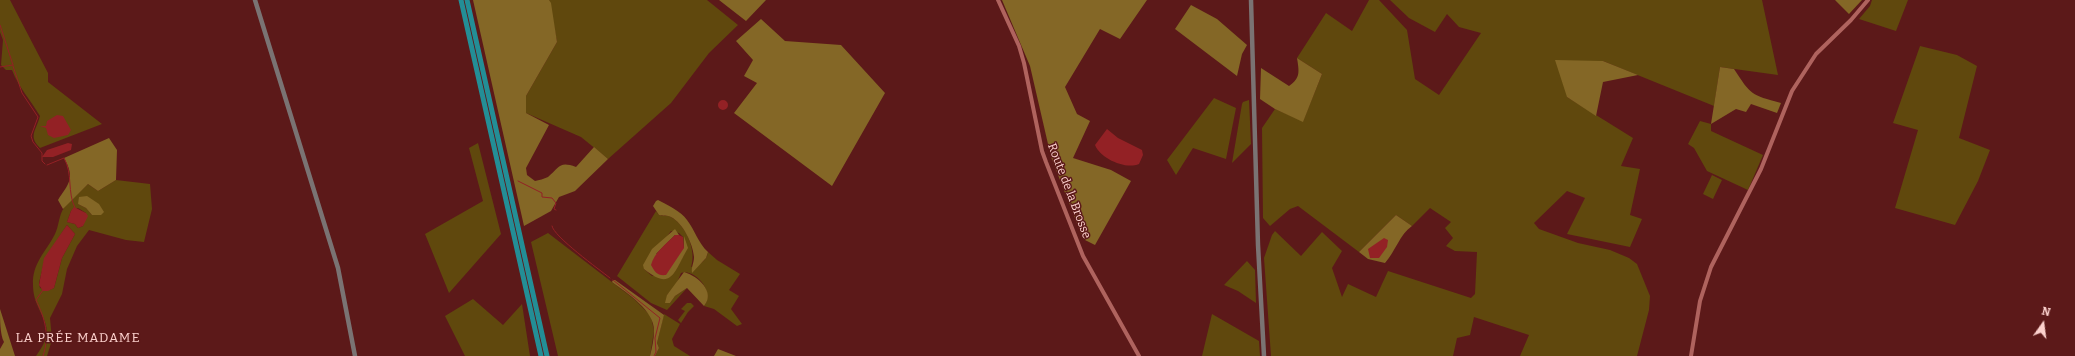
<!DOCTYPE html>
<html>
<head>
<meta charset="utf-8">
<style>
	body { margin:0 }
	#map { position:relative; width:2075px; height:356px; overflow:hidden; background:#5c1919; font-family:Bitter,serif }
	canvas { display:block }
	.north { position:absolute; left:2023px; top:304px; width:40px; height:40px; -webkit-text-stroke:3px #5c1919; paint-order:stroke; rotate:14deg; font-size:11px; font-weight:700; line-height:16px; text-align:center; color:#fcd1cd }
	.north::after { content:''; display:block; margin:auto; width:14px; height:18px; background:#fcd1cd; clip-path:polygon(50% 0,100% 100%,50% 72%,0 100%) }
</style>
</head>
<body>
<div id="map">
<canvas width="2075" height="356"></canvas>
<div class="north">N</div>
</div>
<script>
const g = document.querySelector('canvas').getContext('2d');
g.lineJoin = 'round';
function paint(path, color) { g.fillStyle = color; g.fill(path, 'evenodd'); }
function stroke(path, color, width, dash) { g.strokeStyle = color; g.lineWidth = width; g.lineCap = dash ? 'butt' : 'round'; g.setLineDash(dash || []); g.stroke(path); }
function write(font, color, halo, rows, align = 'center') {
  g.font = font + ' Bitter,serif'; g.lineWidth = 3; g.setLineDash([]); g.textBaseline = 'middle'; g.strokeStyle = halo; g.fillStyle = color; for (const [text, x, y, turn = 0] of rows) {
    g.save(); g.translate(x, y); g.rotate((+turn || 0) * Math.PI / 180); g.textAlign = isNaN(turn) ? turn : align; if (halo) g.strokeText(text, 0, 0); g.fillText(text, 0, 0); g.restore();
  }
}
paint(new Path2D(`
	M0 0H10L48 73V82L102 124 40 148C28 136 36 131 40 116 30 99 19 88 12 70H6L1 65 3 40 0 32Z
	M549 0H707L738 25 709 53 671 103 608 159 581 137 526 113V96L557 42Z
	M1369 0H1379L1407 30 1415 79 1439 95 1481 33 1459 27 1447 14 1435 32 1409 18 1390 0H1762L1778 75 1720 67 1714 106 1603 61 1567 97 1633 138 1621 166 1640 169 1630 215 1642 219 1630 247 1567 234 1585 198 1567 191 1534 223 1539 229 1578 243 1610 250 1629 258 1637 264 1650 296 1649 310 1637 356H1520L1529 335 1474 317 1470 335 1457 338 1453 356H1271L1264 258 1272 235 1275 231 1301 256 1322 232 1342 251 1332 268 1342 297 1348 284 1376 297 1388 271 1471 298 1475 294 1477 252 1455 251 1446 246 1453 238 1445 228 1451 222 1430 208 1412 226 1396 215 1359 252 1298 206 1290 209 1270 226 1263 218 1262 128 1275 109 1303 121 1322 74 1297 58 1326 13 1352 31Z
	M1872 0H1908L1896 31 1859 19 1870 6Z
	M1920 46 1957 55 1977 66 1959 138 1990 150 1978 181 1955 225 1895 208 1918 130 1893 123Z
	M1214 98 1236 108 1226 159 1193 148 1176 175 1167 160Z
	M1249 100 1251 144 1232 163 1242 104 1243 102Z
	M1700 121 1711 124V131L1763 155 1748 190 1707 171 1694 148 1688 144Z
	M478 143 501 234 449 293 425 234 483 201 469 148Z
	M1712 175 1722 180 1713 199 1703 194Z
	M116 180 150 184 152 209 144 242 126 240 89 230 77 246 67 269 62 294 50 318 52 340 47 356H36C62 323 33 316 33 285 32 263 46 252 55 234 59 226 59 214 64 208 71 199 80 192 88 184L98 191ZM78 204H99L92 215 86 208ZM78 208 86 213 83 226 78 228 75 224 67 222 71 211ZM67 225 75 234 62 258 54 288 49 290 40 288 39 283 45 258Z
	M656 211 659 215C663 216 668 215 671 217 686 225 697 251 691 267 700 264 706 262 708 252L717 260 740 274 729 290 739 296 731 309 742 324 737 326 714 309 704 306C716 292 694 268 681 273L676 285 667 295 670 303 675 296 687 288 667 310 651 303 617 276ZM671 231 679 233 683 237V236L684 255 675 270 652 276 644 269Z
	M548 233 634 299 651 316 654 331 650 356H558L531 242Z
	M1247 261 1255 270 1256 303 1238 291 1224 285Z
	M473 299 503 325 522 304 530 356H465L445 316Z
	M687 303H691L694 306 688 312 681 323 678 320 685 311 681 309Z
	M664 314 680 324 672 339 674 346 690 356H655L659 348 657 343Z
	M1212 314 1259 341 1260 356H1202Z`), '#60480d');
paint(new Path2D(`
	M473 0H549L551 3 557 42 526 96V113L549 125 526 168 527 175 535 181C539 180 544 179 548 177 560 167 559 161 576 167L594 147 608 159 575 191 559 197 551 211 524 226Z
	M719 0H766L746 21Z
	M1002 0H1147L1120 39 1100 29 1065 87 1077 114 1090 121 1073 158 1111 170 1131 181 1095 245 1083 239 1051 157 1030 66Z
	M1835 0H1862L1849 14Z
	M1191 5 1217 19 1247 45 1242 54 1237 76 1175 29Z
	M761 19 785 41 841 45 885 93 832 186 734 113 757 83 744 76 753 60 736 41Z
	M1297 58 1322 74 1303 122 1275 109 1260 99 1261 68 1289 86C1301 78 1299 71 1297 58Z
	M1555 60 1603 61 1638 75 1603 82 1596 116 1567 97Z
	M1720 67 1734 69C1751 95 1751 95 1781 103L1777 113 1751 104 1746 112 1736 109 1711 124Z
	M109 138 117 150 116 180 98 191 88 184 63 209 58 200C68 184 76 179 64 158Z
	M87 196 99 204 104 212 101 215H92L86 208 78 204 79 197Z
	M658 200C666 204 682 212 687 220 695 230 698 243 708 252L706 258 692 273C691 267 694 263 694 257 693 244 683 223 671 217 668 215 662 216 659 215L653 206 656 201Z
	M1396 215 1412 226C1400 234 1395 252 1385 263L1368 259 1359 252Z
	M675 229 679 235H675L656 254 684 248V236L688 248C674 272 672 292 644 269L643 265 652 249Z
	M684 272C698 276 716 292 704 306L687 288 675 296 670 303H665L667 295Z
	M613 280H615L664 315 657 343 659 348 655 356H650C652 348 654 339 654 331 655 311 627 293 612 282Z
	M0 309 15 356H0V349L4 342C0 335 0 319 0 309Z
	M718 349 736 356H714Z`), '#846726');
paint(new Path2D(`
	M718 105a5 5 0 1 1 10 0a5 5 0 1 1-10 0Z
	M57 115 63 116 71 130 68 135 54 138 48 135 46 128 40 126H46L47 121Z
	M1107 129 1118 138 1142 150 1143 155 1139 164C1125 170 1100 158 1095 145Z
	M68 143 72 144 71 150 53 157H42L47 150Z
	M74 207 86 213 88 216 83 226 78 228 75 224 67 222 71 211Z
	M67 225 75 234 62 258 54 288 48 291H43L39 285 44 258Z
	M675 235H679L683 237 684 248 666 275C657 276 655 272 651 265 654 253 666 244 675 235Z
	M1384 238 1388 240 1387 247 1379 258H1370L1368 249Z`), '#932125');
stroke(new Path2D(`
	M0 25 13 65
	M13 66 22 93 38 117 31 136 33 142 42 153V161L45 164
	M0 67 13 65
	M47 165 64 158C73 174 67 192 75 208
	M518 181 542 193V197L552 198 556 203 554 209 556 210
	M552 226C553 236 600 270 610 278
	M613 280 660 318 655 338 656 352 654 356
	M43 356C50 335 45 319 36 300L43 290`), '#932125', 1);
stroke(new Path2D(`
	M998 0 1019 46 1024 63 1042 151 1046 162 1083 256 1139 356
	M1691 356 1700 301 1711 267 1761 169 1792 91 1816 54 1851 20 1868 0`), '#af635e', 4);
stroke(new Path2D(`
	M255 0 338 268 355 356
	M1251 0 1258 245 1264 356`), '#7a7373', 4.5);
stroke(new Path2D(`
	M461 0 541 356
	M467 0 547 356`), '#238e96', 5);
write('12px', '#fcd1cd', '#5c1919', [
	["Route de la Brosse",1069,191,69]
]);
g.letterSpacing = '1px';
write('13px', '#fcd1cd', '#5c1919', [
	["LA PRÉE MADAME",78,338]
]);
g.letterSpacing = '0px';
</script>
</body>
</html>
